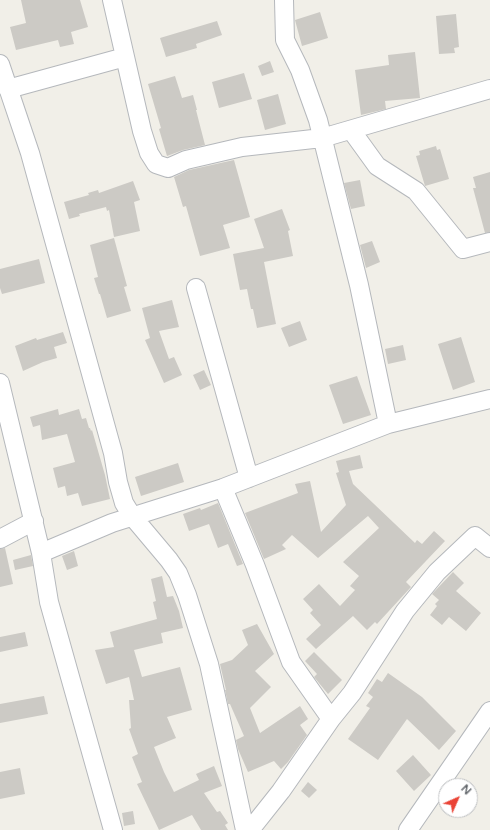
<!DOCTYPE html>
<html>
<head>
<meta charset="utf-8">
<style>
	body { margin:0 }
	#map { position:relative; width:490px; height:830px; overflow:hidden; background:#f1efe8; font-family:"Varela Round",sans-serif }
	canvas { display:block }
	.north { position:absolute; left:438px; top:778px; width:40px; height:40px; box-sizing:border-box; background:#fff; border:1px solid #bfc1c3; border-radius:50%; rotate:45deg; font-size:11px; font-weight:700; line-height:16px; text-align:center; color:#5f6368 }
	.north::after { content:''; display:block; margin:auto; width:14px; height:18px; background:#ea4335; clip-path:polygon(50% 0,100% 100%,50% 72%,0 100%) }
</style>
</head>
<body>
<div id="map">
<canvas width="490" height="830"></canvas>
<div class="north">N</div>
</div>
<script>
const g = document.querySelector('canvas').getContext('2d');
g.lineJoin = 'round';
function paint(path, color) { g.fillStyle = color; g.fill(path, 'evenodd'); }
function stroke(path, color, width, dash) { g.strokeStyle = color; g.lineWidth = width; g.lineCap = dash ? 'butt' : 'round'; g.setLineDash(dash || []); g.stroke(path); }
paint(new Path2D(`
	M21 0H80L88 27 71 32 74 44 60 47 58 40 16 50 10 27 26 23Z
	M320 12 328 38 302 46 295 20Z
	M456 14 459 47 454 48 455 53 439 54 436 16Z
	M217 21 222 35 196 44 197 48 166 57 160 38Z
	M415 52 420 98 385 101 386 109 361 115 355 70 389 65 388 55Z
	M270 61 274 72 262 76 258 66Z
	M244 73 252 99 219 108 212 82Z
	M175 76 182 98 193 95 197 110H196L205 145 183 150 167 156 159 129 161 128 148 84Z
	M278 94 286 124 265 130 257 100Z
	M436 146 437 150 440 149 449 179 425 186 416 156 420 155 419 151Z
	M234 160 250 217 223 225 230 248 200 256 186 206 183 207 174 177 189 170Z
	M490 172V232L485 233 473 188H476L473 177Z
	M360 180 365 206 351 209 344 183Z
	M133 181 140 200 134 202 140 231 114 237 109 210 107 211 106 207 79 214 80 216 69 219 64 202 89 195 88 193 98 190 99 193Z
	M282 209 290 230 288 231 293 256 264 262 276 324 257 328 253 309H251L247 289 240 290 233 254 264 248 254 219Z
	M114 238 127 286 124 287 131 311 107 318 100 294H99L94 278 98 277 90 245Z
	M372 241 380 262 366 268 360 245Z
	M39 259 45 283 2 294 0 288V269Z
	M172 300 179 327 159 331 169 359 174 357 182 375 164 383 145 340 150 338 142 308Z
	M300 321 307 340 289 347 281 328Z
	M63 332 67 343 54 347 57 358 43 362 23 371 15 346 36 338 37 340Z
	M461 337 475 382 453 390 438 344Z
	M403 345 406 360 388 364 385 349Z
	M204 370 211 385 200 390 193 375Z
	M357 376 371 415 343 424 329 385Z
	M58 409 59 415 79 409 82 419 86 418 89 428H90L91 431 92 430 105 475 110 499 82 506 78 493 67 496 65 486 58 488 53 468 75 462 67 434 42 440 40 425 33 427 30 417Z
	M360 455 363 468 349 471 353 484 415 543 417 540 422 544 434 531 445 541 406 582 411 587 377 624 375 622 367 630 353 616 316 649 306 639 321 625 310 613 313 610 303 599 319 584 340 606 355 590 350 586 359 576 343 562 379 528 368 516 318 558 292 535 282 545 286 549 264 559 245 513 298 493 295 484 310 481 321 532 346 505 336 473 339 472 336 461Z
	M178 463 184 482 141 496 135 477Z
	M218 503 243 564 237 566 228 544 218 548 209 524 189 531 183 514 200 508 201 510Z
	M5 548 13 584 0 587V549Z
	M74 551 78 566 67 570 62 556Z
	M31 555 33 566 15 570 13 560Z
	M453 572 464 583 456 591 481 613 466 631 449 617 442 625 430 615 437 606 435 604 439 600 432 594Z
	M162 576 167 597 173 596 179 611 183 628 161 633 163 643 134 650 142 677 180 667 192 710 167 717 176 738 154 747 164 772 174 792 199 780 196 774 214 766 222 786 204 793 217 812 220 811 228 823 225 825 228 830H201L192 815 159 830 137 784 142 782 132 757 138 754 129 729 131 728 129 700H134L129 677 106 684 95 650 114 647 110 632 157 619 153 602 156 601 151 579Z
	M257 624 274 654 255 671 271 687 250 708 260 733 300 706 308 719 300 725 307 735 288 762 281 769 274 761 248 772 238 749 236 740 244 736 230 704H228L225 690H226L220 664 232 660 248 645 242 630Z
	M25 632 28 646 0 652V637Z
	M314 652 342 680 328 694 314 677 317 674 305 661Z
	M388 673 422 697 456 731 439 750 407 719 378 760 348 739 370 708 366 706 373 697 368 693 377 679 382 682Z
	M44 696 48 714 0 723V704Z
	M413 755 431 775 414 791 396 771Z
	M20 768 25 794 0 799V772Z
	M308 782 317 790 309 798 301 791Z
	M133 811 135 824 124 826 122 813Z`), '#cccac5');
const minor = new Path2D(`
	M112 0 142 131 149 153 156 164 168 168 186 160 242 147 322 138 490 89
	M284 0 285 40 300 70 318 120 359 285 388 424
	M0 64 30 153 113 453 118 482 124 503 132 516 169 560 178 573 187 595 209 664 245 830
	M8 89 125 57
	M351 130 377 166 416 191 463 249 490 242
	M196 288 249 478
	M0 383 41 553 49 602 113 830
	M223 488 255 565 291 662 331 719
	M0 539 34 521
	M41 553 112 523 223 488 388 424 490 399
	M250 830 281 791 331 719 352 693 405 611 437 572 475 536 490 548
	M408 830 490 711`);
stroke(minor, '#b5b8bc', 20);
stroke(minor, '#fff', 18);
</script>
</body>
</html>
